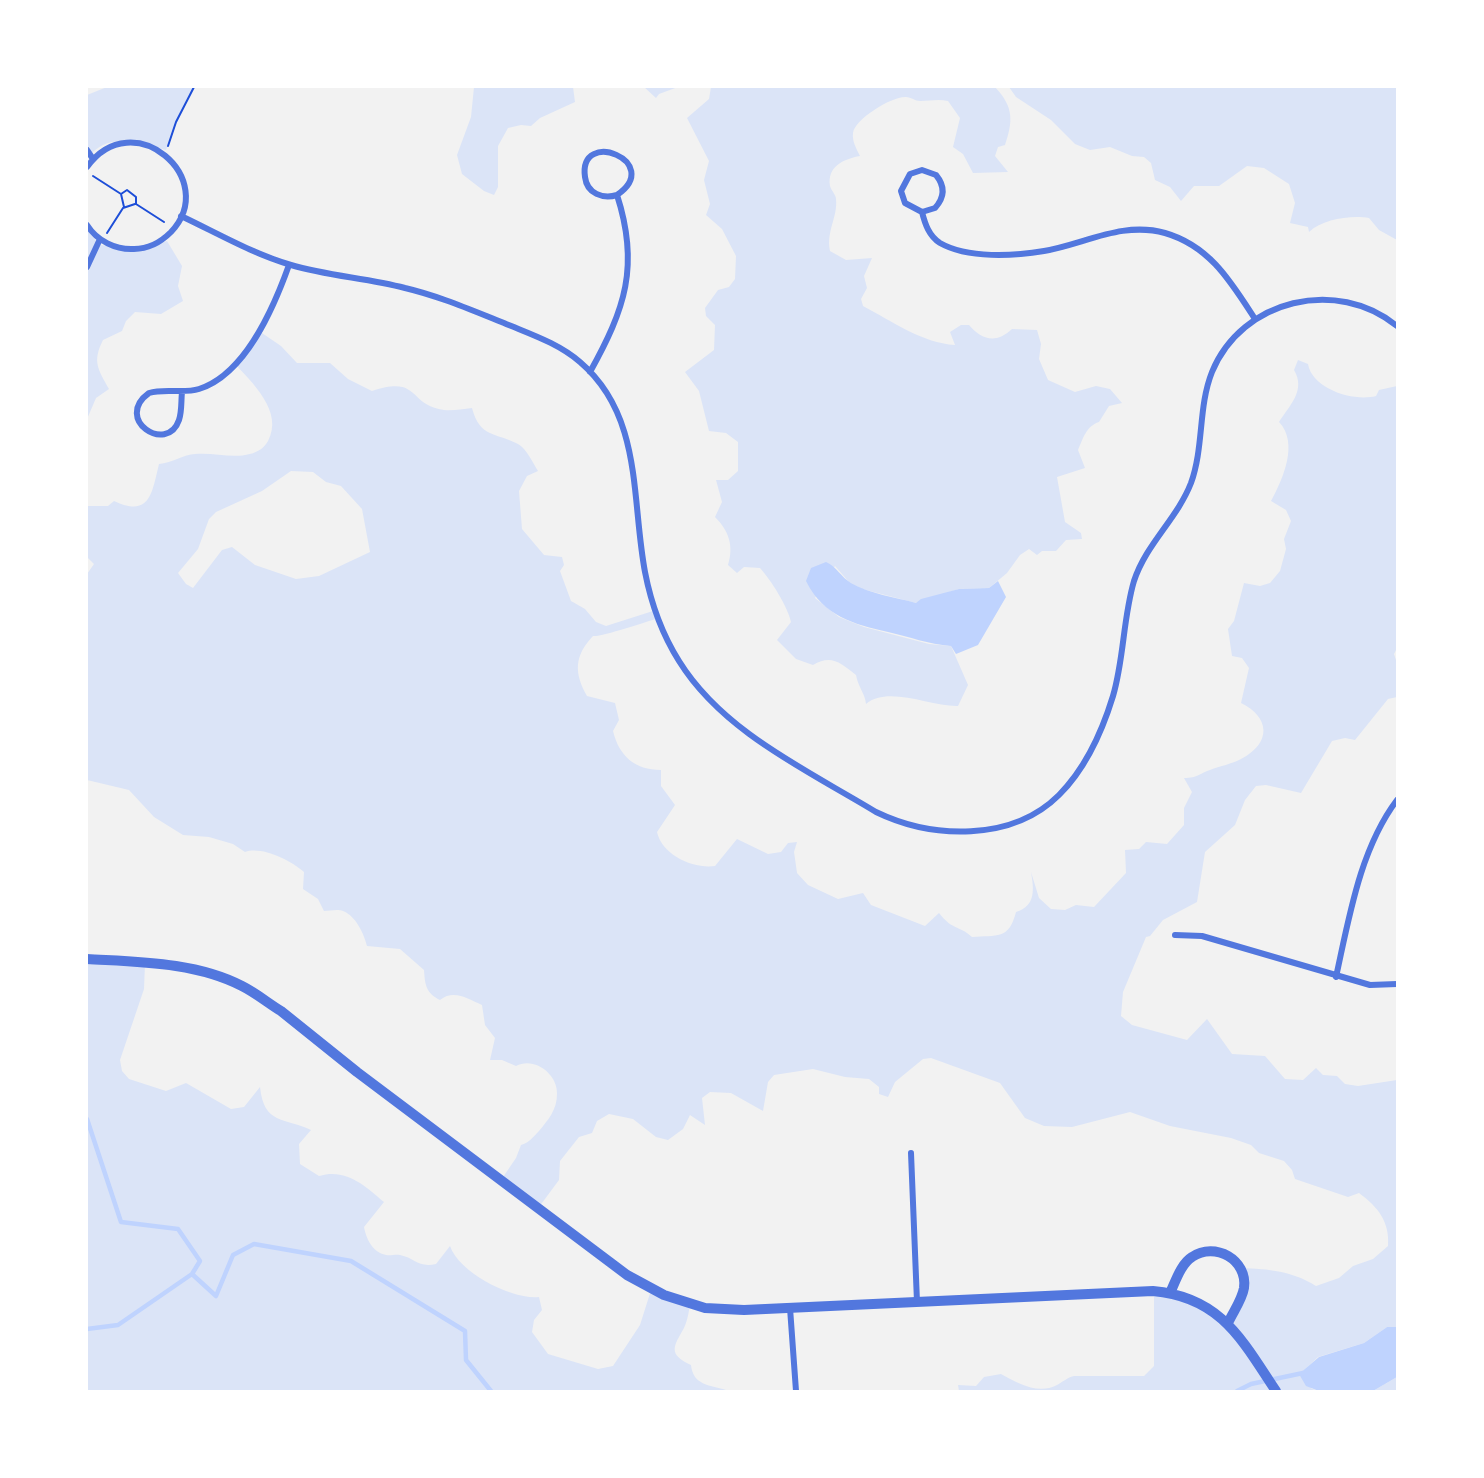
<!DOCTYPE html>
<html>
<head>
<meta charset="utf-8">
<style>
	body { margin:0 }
	#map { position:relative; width:1484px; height:1478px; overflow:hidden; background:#f2f2f2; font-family:"DejaVu Sans",sans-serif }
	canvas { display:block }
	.frame { position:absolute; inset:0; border:88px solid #fff; pointer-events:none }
</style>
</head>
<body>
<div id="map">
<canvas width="1484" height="1478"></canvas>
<div class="frame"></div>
</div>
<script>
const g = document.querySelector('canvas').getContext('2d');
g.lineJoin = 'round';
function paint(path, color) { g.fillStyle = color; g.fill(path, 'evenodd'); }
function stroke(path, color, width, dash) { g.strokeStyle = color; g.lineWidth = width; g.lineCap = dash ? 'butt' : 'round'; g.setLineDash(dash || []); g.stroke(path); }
paint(new Path2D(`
	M107 87H194L186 100 166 150C137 143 107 131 87 159V95Z
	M474 87H573L575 102 540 118 531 126 521 125 508 128 498 146V187L494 195 484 191 462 174 457 155 471 117Z
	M644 87H678L659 94 656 98Z
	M711 87H995C1014 107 1013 121 1005 145L998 147 995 156 1008 172 973 173 963 154 953 147 960 118 948 101C938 99 930 101 920 101 915 101 911 97 906 97 892 96 855 119 853 133 852 141 856 148 860 156 844 159 827 166 830 186 831 190 836 195 836 199 838 217 826 231 830 251L846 260 872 258 864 276 867 288 861 299 863 306C892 321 922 343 955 345L950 332 961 325H969C982 340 996 344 1012 329L1037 330 1041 344 1039 359 1048 380 1075 392 1096 386 1110 389 1122 403 1109 406 1099 422C1086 426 1083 439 1078 450L1085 468 1057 477 1065 522 1081 533 1082 539 1066 540 1056 551H1042L1037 555 1029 549 1020 555 1007 573 989 588 959 589 916 603 862 589 849 582 835 566 815 598 839 617 864 627 929 644 951 646 968 685 958 706C932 707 888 685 866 704 865 693 858 687 856 675 841 663 831 654 813 665L796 659 777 640 791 622C788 607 771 580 760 568L744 567 737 573 728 565C734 546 729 531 715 517L722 502 716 480H728L738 471V442L726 433 709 431 699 391 685 372 714 350 715 325 706 316 705 308 718 290 729 287 735 279 736 256 722 229 706 215 710 204 704 180 709 161 687 118 709 99Z
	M1009 87 1397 88V240L1379 230 1369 218C1351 215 1323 219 1309 232L1308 227 1290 223 1295 203 1289 184 1264 168 1247 166 1219 186H1194L1181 201 1170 187 1155 180 1151 163 1144 157 1132 156 1110 147 1090 150 1075 144 1051 120 1016 97Z
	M87 229 99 245 144 249 167 241 182 266 178 286 183 301 161 314 135 312 126 321 122 331 103 340C92 362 98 369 109 389L96 398 87 419Z
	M259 331 281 346 297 363H330L348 379 372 391C421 375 407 405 444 410 452 411 463 409 472 408 480 438 495 432 518 444 526 448 533 463 538 471L527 476 519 491 522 529 544 555 562 557 564 565 560 571 571 601 585 609 596 622 606 626 653 611 659 618C645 622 602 637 593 636 574 656 574 673 587 696L615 703 619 720 613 731C619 756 635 770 661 770V786L675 805 657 832C662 855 693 869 715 866L737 839 768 854 781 852 788 843 797 842 794 852 797 873 808 885 838 899 863 893 871 905 925 926 939 913C953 931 959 925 972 937 997 935 1009 940 1016 912 1036 906 1034 889 1031 872L1039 898 1051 909 1065 910 1076 905 1094 907 1126 873 1125 850 1139 849 1146 842 1167 844 1184 825V808L1192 792 1184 778C1198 778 1198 774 1210 770 1220 766 1232 764 1241 759 1272 743 1270 717 1241 703L1249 668 1242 658 1232 656 1228 629 1234 621 1244 583 1260 586 1270 583 1280 571 1286 549 1284 539 1291 521 1286 510 1271 501C1283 479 1299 443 1279 422 1290 405 1306 390 1294 370L1298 360 1308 364C1312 389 1354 402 1376 396L1379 390 1397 386V648L1394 654 1397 663V697L1388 699 1355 740 1345 738 1332 741 1301 793 1266 785 1256 786 1245 800 1235 825 1205 852 1197 902 1163 920 1150 936 1146 937 1123 992 1121 1016 1132 1025 1187 1040 1207 1019 1232 1054 1265 1056 1285 1079 1303 1080 1316 1068 1323 1075 1337 1076 1345 1084 1358 1086 1397 1080V1327H1387L1364 1343 1318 1357 1300 1374 1312 1389 1319 1391H959L958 1385 976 1386 984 1377 1001 1374C1017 1383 1038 1395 1057 1385 1063 1382 1066 1378 1074 1376H1144L1154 1366V1289L1228 1321 1240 1284 1241 1268C1269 1269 1292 1271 1316 1286L1339 1278 1353 1266 1373 1259 1388 1246C1390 1222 1378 1207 1359 1193L1348 1197 1295 1179 1292 1170 1284 1161 1259 1153 1251 1145 1231 1138 1170 1126 1130 1112 1072 1127 1044 1126 1025 1118 1000 1083 931 1058 923 1059 895 1082 888 1097 879 1094V1087L869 1079 845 1077 813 1069 774 1075 768 1082 763 1111 731 1093 710 1092 702 1098 705 1125 690 1115 683 1129 668 1140 656 1137 633 1119 609 1114 597 1121 592 1133 579 1137 560 1161 559 1180 539 1207 501 1180 516 1158 521 1145C529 1143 533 1137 539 1131 548 1120 557 1110 557 1094 558 1074 534 1056 516 1066L502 1060H490L495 1038 485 1025 482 1005C468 999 454 989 440 1000 426 993 425 985 424 970L400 949 367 946C364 934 356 916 343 911 338 909 329 911 324 911L318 899 303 889 304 872C290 860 262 846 245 852L233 844 209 837 183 835 154 817 129 790 87 780V574L94 564 87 557V506H108L114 501C150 518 152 493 159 464 172 463 184 454 195 454 213 452 232 459 250 454 258 452 264 448 268 441 284 412 252 382 233 362L247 349ZM291 471 313 472 326 482 341 486 362 509 370 552 319 576 296 579 255 565 232 547 222 550 193 588 186 584 178 573 198 549 209 519 216 512 262 491Z
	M87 958 145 964 144 989 120 1060 122 1071 129 1079 166 1091 186 1083 231 1109 244 1107 260 1087C264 1125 284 1117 311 1130L299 1144 300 1164 319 1176C346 1168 364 1185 384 1202L364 1227C366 1238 372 1252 386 1255 390 1256 396 1254 400 1255 415 1258 418 1268 436 1264L450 1246C459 1273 513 1300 539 1297L542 1310 534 1320 532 1332 548 1354 598 1369 613 1366 640 1325 652 1287 691 1300C689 1309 688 1320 684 1328 674 1346 667 1354 691 1365 693 1385 709 1385 726 1390L87 1391Z
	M1397 1377V1391H1373Z`), '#dbe4f7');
paint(new Path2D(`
	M826 562C837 567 841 577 851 583 870 594 895 597 916 603L921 599 959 589 989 588 998 581 1006 597 978 645 956 654 951 646C928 644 910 637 888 632 854 624 824 617 806 581L811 568Z
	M1387 1327H1397V1377L1373 1391H1319L1306 1386 1299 1374 1319 1357 1364 1343Z`), '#bfd3fe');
stroke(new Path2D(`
	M87 1119 121 1222 178 1229 200 1261 192 1274
	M87 1329 118 1325 192 1274 216 1296 233 1255 254 1244 351 1261 465 1331 466 1360 491 1391
	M1237 1391 1251 1384 1303 1373`), '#bfd3fe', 4.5);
stroke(new Path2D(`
	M168 146 176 122 194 87
	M93 176 121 194 127 190 136 197V204L164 222
	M121 194 124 207
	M107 233 123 208 135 204`), '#1d4ed8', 2);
stroke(new Path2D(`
	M87 150 93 159
	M87 167C133 103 221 179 171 232 161 242 148 249 134 249 116 250 97 241 87 225
	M922 212 905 203 901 191 910 174 922 170 936 175C945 186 945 197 935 208L922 212C925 224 929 236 940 243 968 259 1014 256 1044 251 1085 244 1122 221 1165 233 1210 246 1231 282 1255 319
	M181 216C217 233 253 254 291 265 328 276 367 278 405 288 439 296 471 310 504 323 530 334 558 343 580 362 643 416 631 498 645 572 651 603 662 634 679 661 723 732 807 770 876 812 932 839 1012 842 1059 795 1086 768 1102 732 1113 696 1124 659 1123 618 1134 581 1146 544 1177 519 1191 483 1204 447 1198 407 1212 372 1242 299 1337 277 1397 326
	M87 267 100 239
	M590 372C625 309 640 266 617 195 665 162 578 127 585 177 587 194 603 199 617 195
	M182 392C181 401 182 411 179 420 167 455 113 419 149 393 165 388 183 394 199 389 246 374 274 307 289 265
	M1175 935 1202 936 1370 985 1397 984
	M1336 977C1349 918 1360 849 1397 800
	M911 1153 917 1302
	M790 1308 796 1391`), '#5277de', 6);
stroke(new Path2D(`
	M87 959C138 962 196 962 242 986 256 993 268 1003 281 1011L357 1072 627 1275 664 1295 705 1308 744 1310 1153 1291C1221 1297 1242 1340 1276 1391
	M1170 1293C1176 1280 1181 1264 1192 1257 1215 1241 1248 1260 1244 1288 1242 1300 1233 1312 1228 1323`), '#5277de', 10);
</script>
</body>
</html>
